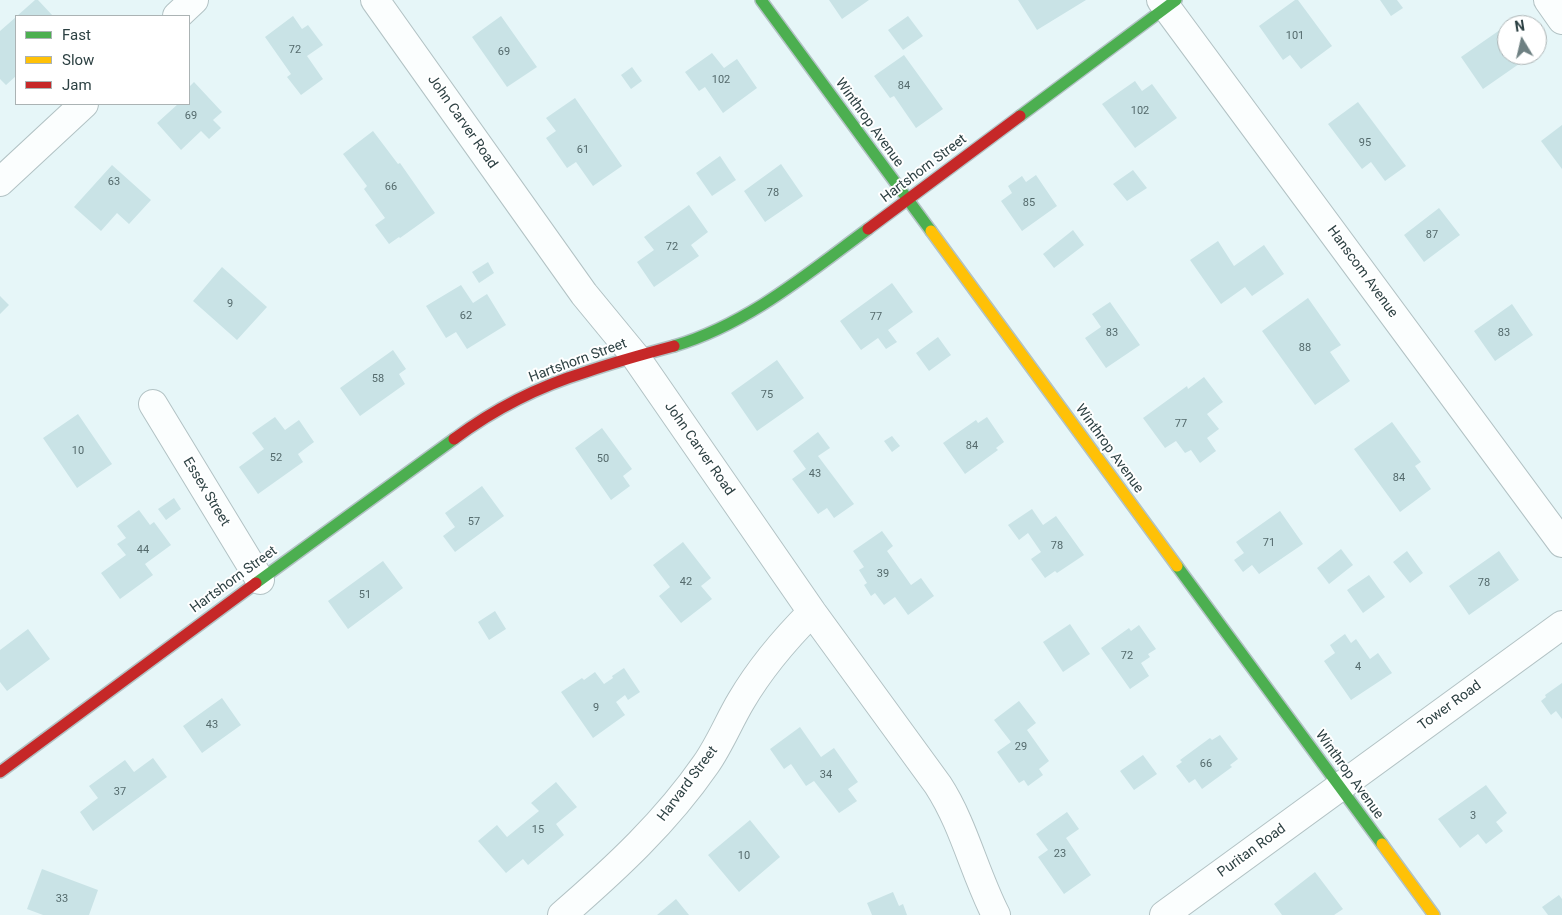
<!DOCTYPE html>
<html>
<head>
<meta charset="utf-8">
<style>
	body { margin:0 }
	#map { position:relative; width:1562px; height:915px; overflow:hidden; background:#e6f6f8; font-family:Roboto,sans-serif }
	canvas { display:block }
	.legend { position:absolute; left:15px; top:15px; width:175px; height:90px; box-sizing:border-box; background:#fff; border:1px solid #abb3b4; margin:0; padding:6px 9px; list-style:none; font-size:15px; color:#2d4143 }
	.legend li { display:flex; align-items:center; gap:10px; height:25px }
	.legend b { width:25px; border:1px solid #abb3b4 }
	.north { position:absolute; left:1497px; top:15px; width:50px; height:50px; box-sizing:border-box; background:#fff; border:1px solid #abb3b4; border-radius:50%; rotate:351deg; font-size:14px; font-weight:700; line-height:20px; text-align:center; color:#2d4143 }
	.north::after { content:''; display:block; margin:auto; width:18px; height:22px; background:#6e8082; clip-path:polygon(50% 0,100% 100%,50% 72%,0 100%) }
</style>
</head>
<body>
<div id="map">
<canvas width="1562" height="915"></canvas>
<ul class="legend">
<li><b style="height:6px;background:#4caf50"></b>Fast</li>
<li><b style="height:6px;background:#ffc107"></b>Slow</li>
<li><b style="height:6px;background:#c62828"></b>Jam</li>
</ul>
<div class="north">N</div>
</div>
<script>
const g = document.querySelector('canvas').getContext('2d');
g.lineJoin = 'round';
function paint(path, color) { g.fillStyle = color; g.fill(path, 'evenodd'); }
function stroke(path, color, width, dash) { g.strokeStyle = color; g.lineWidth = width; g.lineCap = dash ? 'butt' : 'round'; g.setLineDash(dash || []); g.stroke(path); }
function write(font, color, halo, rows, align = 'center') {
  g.font = font + ' Roboto,sans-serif'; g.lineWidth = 4; g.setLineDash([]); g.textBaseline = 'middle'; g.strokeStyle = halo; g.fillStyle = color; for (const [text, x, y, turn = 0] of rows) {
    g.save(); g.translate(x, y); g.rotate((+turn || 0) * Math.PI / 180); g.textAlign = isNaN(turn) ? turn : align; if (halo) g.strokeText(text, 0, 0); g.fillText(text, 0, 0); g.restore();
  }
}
paint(new Path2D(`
	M35 0H38L53 16H17Z
	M829 0H869L842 19Z
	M1018 0H1086L1037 30Z
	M1295 0H1298L1332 46 1301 69 1290 55 1283 60 1259 26Z
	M1380 0H1397L1403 8 1391 16Z
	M293 16 302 29 308 25 323 45 307 56 323 79 301 95 287 77 291 74 265 37Z
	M501 16 537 67 507 87 472 37Z
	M908 16 923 36 903 50 888 30Z
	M16 17V76L6 85 0 79V31Z
	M1507 25V55H1528L1529 57 1483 89 1461 57Z
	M712 53 724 68 737 59 757 88 723 113 705 87 699 91 685 72Z
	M904 55 943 109 916 128 894 96 890 98 874 76Z
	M632 67 642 81 631 89 621 75Z
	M1135 81 1142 91 1152 84 1177 118 1135 148 1102 104Z
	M194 82 222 112 213 120 221 128 209 139 201 131 181 150 157 123 178 104H189V87Z
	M575 98 622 166 593 186 576 162 567 168 546 138 556 131 546 118Z
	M1358 102 1406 166 1385 181 1371 162 1362 169 1328 124Z
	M1562 125V169L1541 141Z
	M373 131 398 164 400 163 435 213 400 238 399 237 389 244 375 225 385 218 364 189 367 186 343 154Z
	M720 156 736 180 712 196 696 173Z
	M781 164 803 196 765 222 744 191Z
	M112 165 151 200 129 224 117 213 101 231 74 207Z
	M1133 170 1147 188 1127 201 1113 184Z
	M1036 175 1057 206 1022 231 1001 201 1012 193 1008 186 1022 176 1026 182Z
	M689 205 708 232 691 245 699 256 654 287 637 262 654 250 644 237Z
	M1439 208 1460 235 1424 262 1404 235Z
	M1073 230 1084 245 1054 268 1043 254Z
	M1218 241 1234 266 1264 245 1284 274 1252 296 1245 287 1221 304 1190 260Z
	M488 262 494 273 479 283 472 272Z
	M222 267 267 307 237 340 193 301Z
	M892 283 913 312 888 330 897 342 886 349 878 338 861 350 840 321Z
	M461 285 473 303 487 294 506 325 467 349 456 332 446 338 426 306Z
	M0 296 9 305 0 314Z
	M1308 298 1341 345 1330 352 1350 381 1315 405 1262 331Z
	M1110 302 1140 345 1106 368 1085 338 1101 327 1092 314Z
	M1512 304 1533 335 1495 361 1474 331Z
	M938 337 951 355 929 371 916 353Z
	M393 350 406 369 399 374 405 384 360 416 340 388Z
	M777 360 804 398 757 431 731 393Z
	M1204 377 1223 402 1207 414 1219 429 1207 438 1216 451 1200 463 1191 450 1185 453 1176 441 1165 448 1143 418 1187 386 1188 389Z
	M78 414 112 464 77 488 43 438Z
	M275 417 285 430 299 420 314 442 298 454 303 462 258 494 239 467 264 449 252 433Z
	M987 417 1004 442 996 448 998 450 965 474 943 443 976 420 978 423Z
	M1392 422 1421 462 1415 466 1431 489 1400 512 1354 449Z
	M602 428 632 469 623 476 630 486 611 500 575 448Z
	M818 432 830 448 818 456 854 504 834 518 827 508 818 514 792 479 806 469 793 451Z
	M892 436 900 446 892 452 884 441Z
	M482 486 504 516 455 552 443 536 455 527 445 513Z
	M174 498 181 509 166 520 158 509Z
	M1032 509 1043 525 1056 516 1084 555 1057 573 1055 571 1045 578 1031 559 1041 552 1028 533 1019 540 1008 525Z
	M139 510 150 525 154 522 171 545 145 564 153 575 120 599 101 573 126 555 117 544 126 538 117 526Z
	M1280 511 1303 544 1259 574 1252 565 1243 572 1234 560 1244 553 1236 542Z
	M882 531 893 546 887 551 911 585 921 578 934 596 908 615 895 597 884 605 875 593 871 596 864 585 867 583 859 570 864 567 853 551Z
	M683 542 711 578 701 586 712 599 681 623 659 596 670 587 653 565Z
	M1341 549 1353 565 1329 584 1317 568Z
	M1407 551 1423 573 1410 583 1393 562Z
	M1499 551 1519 580 1469 615 1449 586Z
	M383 561 403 588 348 629 328 601Z
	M1369 575 1385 597 1363 613 1347 590Z
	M495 611 506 629 489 640 478 622Z
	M1070 624 1090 654 1063 672 1043 642Z
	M1139 625 1156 649 1148 654 1150 657 1141 663 1149 676 1130 689 1101 648 1129 628 1131 631Z
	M28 629 50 659 7 691 0 682V650Z
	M1345 634 1351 643 1356 639 1370 659 1378 653 1392 673 1351 700 1324 661 1335 653 1330 645Z
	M624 668 640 692 628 700 625 695 616 702 625 715 593 738 561 692 582 678 584 680 595 672 604 684 613 678 612 676Z
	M1562 683V719L1556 711 1551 715 1541 701 1546 697 1545 695Z
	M222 698 241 725 202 753 183 726Z
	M1019 701 1036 723 1027 730 1049 761 1039 769 1043 775 1028 786 1024 780 1019 783 997 752 1011 742 994 720Z
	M800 727 821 757 834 748 858 782 848 789 857 801 839 813 814 781 806 786 791 764 784 769 770 749Z
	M1220 735 1238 759 1230 765 1232 767 1202 789 1195 779 1189 783 1176 766 1182 762 1180 760 1210 738 1212 740Z
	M1143 755 1157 774 1134 790 1120 771Z
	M153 758 167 777 93 831 80 812 98 798 89 786 125 760 134 772Z
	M556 782 577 807 556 824 564 835 528 865 523 859 506 873 478 841 497 825 507 837 539 811 531 803Z
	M1486 785 1507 813 1496 822 1503 831 1486 844 1478 834 1460 848 1438 819Z
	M1067 812 1079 829 1066 838 1091 875 1064 894 1038 857 1048 850 1036 834Z
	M750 820 780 857 739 892 708 855Z
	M42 869 98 890 89 915H43L27 909Z
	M1315 872 1343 909 1334 915H1282L1274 904Z
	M893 892 899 906 903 904 907 915H872L867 903Z
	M1559 895 1562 899V915H1548L1542 907Z
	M676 899 689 915H657Z`), '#c9e3e6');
const street = new Path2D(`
	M375 0 584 294 635 356 812 612 938 785C964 825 974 872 996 915
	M1161 0 1562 543
	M1548 0 1562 20
	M177 16 194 0
	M0 182 84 104
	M153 404 260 580
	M562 915C615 869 666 822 706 764 720 744 729 721 741 701 761 667 785 639 812 612
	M1164 915 1562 625`);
const fast = new Path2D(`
	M761 0 931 231
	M1020 116 1176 0
	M674 346C748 324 807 274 868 229
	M1177 566 1382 844
	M256 583 454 439`);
const slow = new Path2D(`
	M931 231 1177 566
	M1382 844 1434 915`);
const jam = new Path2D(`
	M868 229 1020 116
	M454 439C493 410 540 386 586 372 615 362 644 354 674 346
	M0 772 256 583`);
stroke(street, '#b2c2c4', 30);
stroke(fast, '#b2c2c4', 14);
stroke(slow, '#b2c2c4', 14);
stroke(jam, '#b2c2c4', 14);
stroke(street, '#fbfefe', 28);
stroke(fast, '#4caf50', 11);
stroke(slow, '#ffc107', 11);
stroke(jam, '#c62828', 11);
write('11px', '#546a6c', null, [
	["101",1295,36],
	["72",295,50],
	["69",504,52],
	["102",721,80],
	["84",904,86],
	["102",1140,111],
	["69",191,116],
	["95",1365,143],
	["61",583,150],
	["63",114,182],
	["66",391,187],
	["78",773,193],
	["85",1029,203],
	["87",1432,235],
	["72",672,247],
	["9",230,304],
	["62",466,316],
	["77",876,317],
	["83",1112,333],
	["83",1504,333],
	["88",1305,348],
	["58",378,379],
	["75",767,395],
	["77",1181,424],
	["84",972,446],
	["10",78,451],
	["52",276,458],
	["50",603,459],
	["43",815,474],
	["84",1399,478],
	["57",474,522],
	["71",1269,543],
	["78",1057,546],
	["44",143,550],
	["39",883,574],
	["42",686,582],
	["78",1484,583],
	["51",365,595],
	["72",1127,656],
	["4",1358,667],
	["9",596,708],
	["43",212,725],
	["29",1021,747],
	["66",1206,764],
	["34",826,775],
	["37",120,792],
	["3",1473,816],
	["15",538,830],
	["23",1060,854],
	["10",744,856],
	["33",62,899]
]);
write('14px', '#2d4143', '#fff', [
	["John Carver Road",462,122,55],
	["Winthrop Avenue",869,123,54],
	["Hartshorn Street",924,169,-37],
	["Hanscom Avenue",1362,272,54],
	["Hartshorn Street",578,361,-20],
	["John Carver Road",699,449,55],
	["Winthrop Avenue",1109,449,54],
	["Essex Street",206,492,59],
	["Hartshorn Street",234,580,-36],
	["Tower Road",1450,706,-36],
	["Winthrop Avenue",1349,775,54],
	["Harvard Street",688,784,-53],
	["Puritan Road",1252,851,-36]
]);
</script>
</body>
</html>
